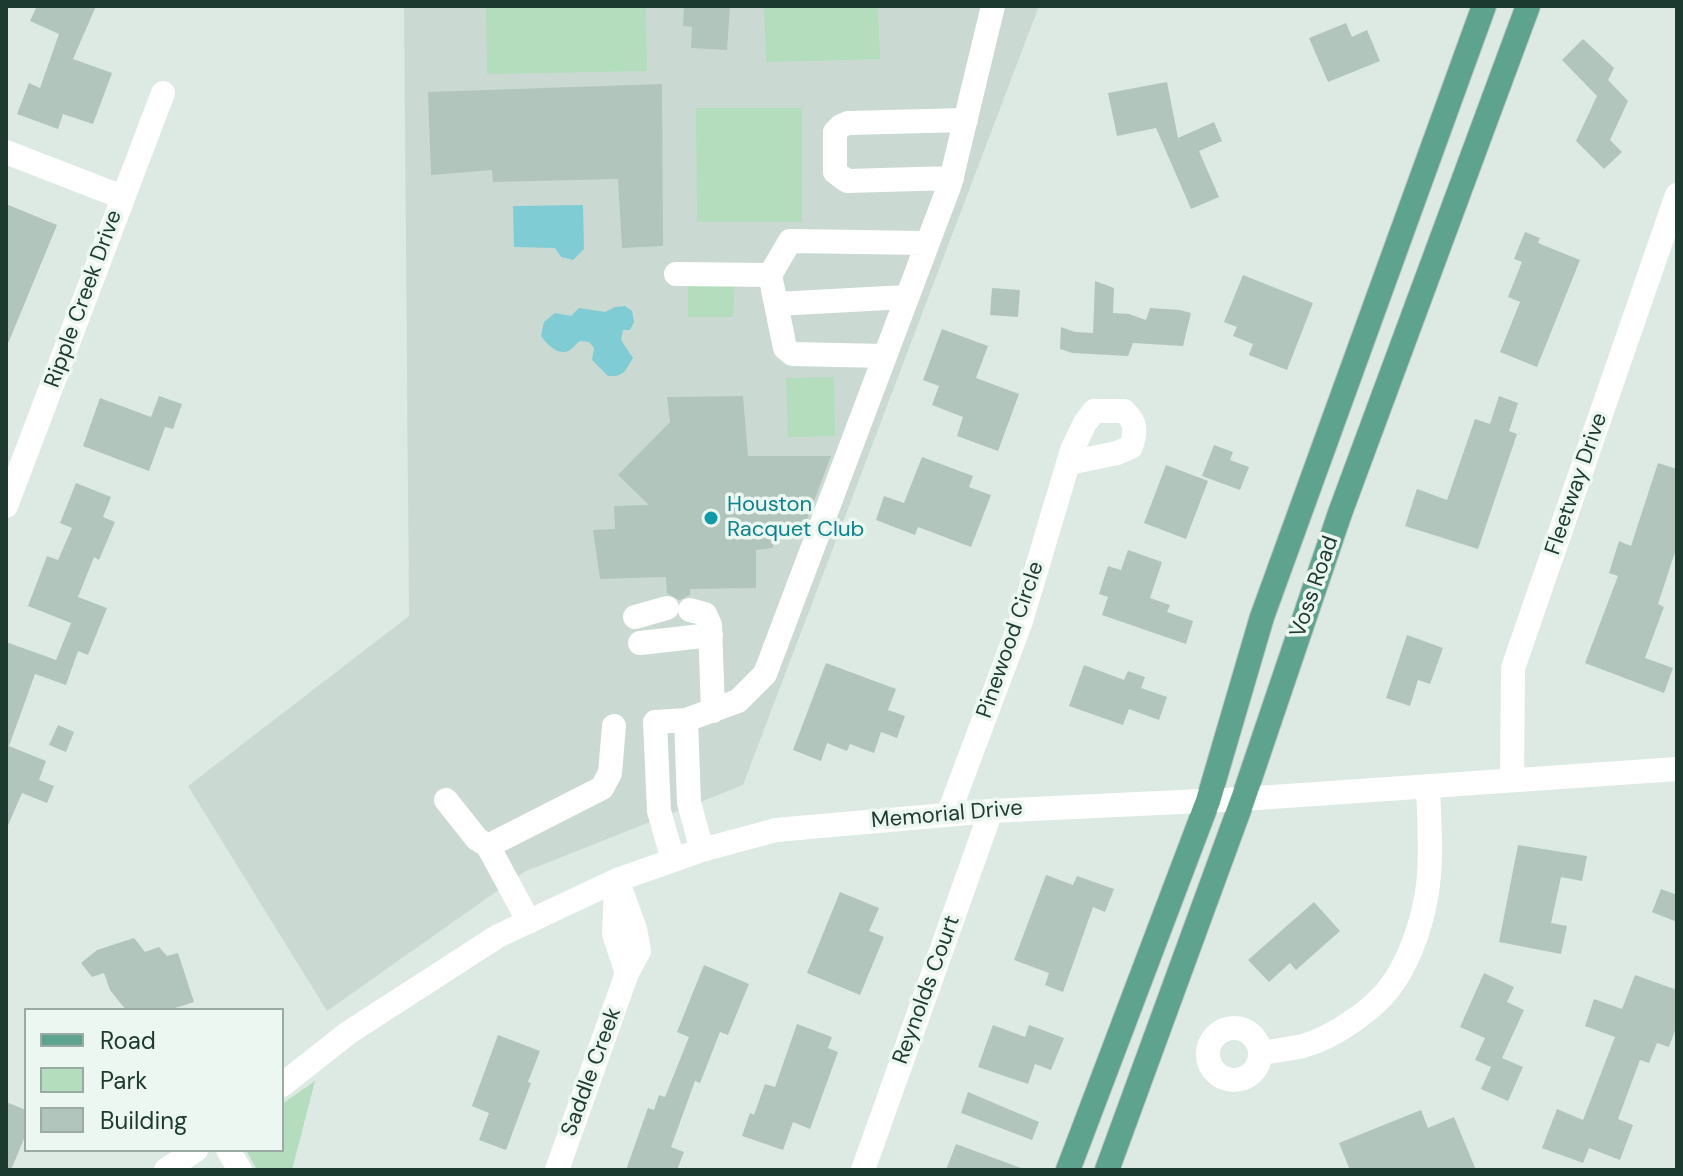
<!DOCTYPE html>
<html>
<head>
<meta charset="utf-8">
<style>
	body { margin:0 }
	#map { position:relative; width:1683px; height:1176px; overflow:hidden; background:#dceae3; font-family:"DM Sans",sans-serif }
	canvas { display:block }
	.frame { position:absolute; inset:0; border:8px solid #1d3a30; pointer-events:none }
	.legend { position:absolute; left:24px; top:1008px; width:260px; height:144px; box-sizing:border-box; background:#ecf7f1; border:2px solid #99aba4; margin:0; padding:10px 14px; list-style:none; font-size:24px; color:#1d3a30 }
	.legend li { display:flex; align-items:center; gap:16px; height:40px }
	.legend b { width:40px; border:2px solid #99aba4 }
</style>
</head>
<body>
<div id="map">
<canvas width="1683" height="1176"></canvas>
<div class="frame"></div>
<ul class="legend">
<li><b style="height:10px;background:#5da38d"></b>Road</li>
<li><b style="height:22px;background:#b3ddbc"></b>Park</li>
<li><b style="height:22px;background:#b1c5bc"></b>Building</li>
</ul>
</div>
<script>
const g = document.querySelector('canvas').getContext('2d');
g.lineJoin = 'round';
function paint(path, color) { g.fillStyle = color; g.fill(path, 'evenodd'); }
function stroke(path, color, width, dash) { g.strokeStyle = color; g.lineWidth = width; g.lineCap = dash ? 'butt' : 'round'; g.setLineDash(dash || []); g.stroke(path); }
function write(font, color, halo, rows, align = 'center') {
  g.font = font + ' "DM Sans",sans-serif'; g.lineWidth = 7; g.setLineDash([]); g.textBaseline = 'middle'; g.strokeStyle = halo; g.fillStyle = color; for (const [text, x, y, turn = 0] of rows) {
    g.save(); g.translate(x, y); g.rotate((+turn || 0) * Math.PI / 180); g.textAlign = isNaN(turn) ? turn : align; if (halo) g.strokeText(text, 0, 0); g.fillText(text, 0, 0); g.restore();
  }
}
paint(new Path2D(`
	M404 6H1039L743 785 524 872 327 1011 188 786 409 616Z`), '#cadad2');
paint(new Path2D(`
	M486 6H646L647 71 487 74Z
	M764 6H878L880 59 766 62Z
	M696 108H802V222H697Z
	M735 280 733 317H688V282Z
	M834 377 835 436 788 437 786 378Z
	M315 1081 292 1170H257L246 1150H282V1104Z`), '#b3ddbc');
paint(new Path2D(`
	M583 205 584 249 573 260 561 257 555 248 514 247 513 206Z
	M625 306 632 311 634 322 630 330H623L621 340 633 358C625 371 624 377 608 376L592 360 594 348 589 342 580 341C576 343 574 348 570 350 558 357 547 344 541 336L544 322 555 313 571 316 579 308 605 312 615 307Z`), '#7fccd4');
paint(new Path2D(`
	M37 6H96L73 59 112 73 93 124 63 114 58 129 17 114 29 83 40 88 59 34 30 21Z
	M684 6H730L727 50 691 48 692 27 683 26Z
	M1346 23 1352 37 1367 30 1380 61 1328 82 1309 38Z
	M1583 39 1614 68 1608 80 1628 101 1610 140 1622 152 1604 169 1576 141 1597 96 1562 60Z
	M1167 82 1178 138 1214 122 1222 141 1199 151 1219 197 1191 209 1156 128 1117 136 1108 93Z
	M662 84 663 246 622 248 618 179 493 182 492 170 431 175 428 92Z
	M6 204 57 225 7 346H6Z
	M1525 232 1540 238 1538 243 1580 260 1537 367 1500 352 1520 302 1508 297 1522 262 1514 259Z
	M1243 275 1313 303 1287 370 1249 355 1253 344 1233 336 1237 327 1224 322Z
	M1095 281 1114 288 1113 313 1129 314 1146 320 1150 308 1180 310 1191 313 1183 346 1133 343 1128 356 1072 353 1060 349 1061 327 1075 332 1093 333Z
	M992 288 1020 290 1018 317 990 315Z
	M942 329 988 346 976 378 1019 394 998 451 957 436 963 417 932 405 939 386 923 380Z
	M159 396 182 404 173 429 165 427 149 471 83 446 100 398 151 417Z
	M743 396 748 456H831L803 530 772 532 773 548 756 550V588L690 589V595L679 600 667 593 666 577 600 579 593 530 615 529 614 506 649 505 618 475 670 422 667 397Z
	M1499 396 1518 403 1509 431 1517 434 1478 549 1405 526 1417 489 1447 500 1475 419 1490 424Z
	M1214 445 1233 452 1230 460 1249 467 1240 490 1202 476Z
	M922 457 973 476 969 487 991 495 971 547 918 527 915 535 876 520 884 496 904 503Z
	M1658 463 1677 469V546L1658 604 1664 607 1645 658 1673 668 1664 693 1585 663 1618 576 1609 573 1619 541 1631 546Z
	M1166 465 1208 481 1186 539 1144 523Z
	M76 483 111 497 103 517 115 522 99 560 94 557 78 597 107 608 88 655 78 651 66 685 35 674 9 746 46 761 39 780 54 786 47 803 22 793 6 830V642L56 660 71 623 28 606 47 556 58 560 72 528 60 523Z
	M1128 550 1162 562 1150 598 1170 605 1167 612 1193 621 1186 644 1102 615 1108 597 1099 594 1108 566 1121 570Z
	M1407 635 1443 648 1430 684 1418 680 1410 706 1386 698Z
	M826 663 896 689 888 710 905 716 897 738 881 732 874 753 850 744 847 751 827 743 821 761 793 750Z
	M1084 665 1124 680 1128 671 1145 677 1141 688 1167 697 1159 720 1129 709 1123 725 1069 706Z
	M58 725 74 732 66 752 49 745Z
	M1518 845 1587 856 1582 881 1561 877 1551 923 1567 926 1561 954 1499 942Z
	M1046 875 1073 885 1077 876 1114 889 1105 912 1093 907 1063 992 1045 985 1049 973 1014 960Z
	M1661 889 1677 895V922L1652 912Z
	M840 892 879 908 869 931 884 937 860 995 807 973Z
	M1314 902 1340 931 1296 970 1290 963 1269 982 1248 960Z
	M134 938 145 952 159 947 167 956 178 953 194 1002 169 1010H126L110 990 104 973 92 977 81 963 97 950Z
	M704 965 749 984 728 1035 720 1032 700 1083 695 1081 671 1147 684 1152 677 1170H626L648 1108 654 1110 659 1095 665 1097 689 1037 677 1032Z
	M1484 973 1514 987 1507 1002 1524 1010 1502 1058 1523 1067 1508 1101 1481 1089 1491 1067 1475 1060 1485 1038 1460 1027Z
	M1635 975 1677 990V1025L1669 1047 1657 1043 1649 1063 1640 1060 1618 1119 1633 1125 1620 1160 1589 1148 1583 1163 1542 1148 1557 1109 1583 1120 1615 1037 1585 1026 1594 999 1622 1009Z
	M797 1024 832 1037 828 1048 838 1052 810 1129 793 1122 783 1150 742 1136 750 1113 754 1115 765 1084 775 1087Z
	M993 1025 1025 1037 1029 1025 1064 1038 1051 1070 1035 1064 1028 1084 978 1067Z
	M498 1035 540 1051 528 1082 531 1083 506 1150 479 1140 489 1113 472 1106Z
	M968 1092 1039 1122 1032 1140 961 1113Z
	M6 1102 26 1110V1134L11 1170H6Z
	M1421 1110 1428 1128 1454 1117 1476 1170H1350L1339 1143Z
	M956 1144 1021 1168 1020 1170H946Z`), '#b1c5bc');
const major = new Path2D(`
	M1068 1170 1208 801 1262 617 1484 6
	M1107 1170 1243 799 1340 513 1528 6`);
stroke(major, '#bbc4c1', 26);
stroke(new Path2D(`
	M6 152 122 197
	M952 178 847 181 835 172V132L841 126 848 123 966 120
	M676 274 770 275
	M776 304 906 297
	M884 356 792 354 785 348 770 275 790 241 927 243
	M6 506 163 93
	M690 610 705 614 710 625 713 711
	M635 617 667 608
	M640 643 711 635
	M686 720 689 803 702 850
	M1512 779 1513 668 1677 195
	M446 800 477 839 488 846 529 922
	M948 815 1021 621 1072 450 1085 423 1094 411H1124C1137 423 1136 431 1131 447L1117 453 1069 463
	M488 846 602 788 610 773 614 726
	M673 860 659 811 655 722 686 720 738 701 765 674 950 184 993 6
	M616 890 614 934 627 973
	M1208 1054a26 26 0 1 1 52 0a26 26 0 1 1-52 0Z
	M1260 1053C1274 1051 1289 1049 1303 1046 1332 1038 1376 1009 1393 983 1412 956 1424 917 1428 885 1432 853 1429 818 1428 786
	M282 1085 348 1033 498 936 617 880 702 850 776 830 991 811 1243 799 1677 769
	M228 1150 240 1170
	M166 1170 196 1150
	M557 1170 627 973 639 951 635 929 617 880
	M863 1170 991 811`), '#fff', 24);
stroke(major, '#5da38d', 24);
for (const [x, y, r, color] of [
	[711,518,8,"#0f9aa8"]
]) { const dot = new Path2D(); dot.arc(x, y, r, 0, 2 * Math.PI); g.fillStyle = color; g.fill(dot); stroke(dot, '#ecf7f1', 3); }
write('22px', '#1d3a30', '#ecf7f1', [
	["Ripple Creek Drive",84,299,-70],
	["Fleetway Drive",1577,484,-71],
	["Voss Road",1315,587,-71],
	["Pinewood Circle",1011,640,-71],
	["Memorial Drive",947,815,-5],
	["Reynolds Court",927,990,-70],
	["Saddle Creek",592,1072,-70]
]);
write('22px', '#0d838f', '#ecf7f1', [
	["Houston",727,505],
	["Racquet Club",727,530]
], 'left');
</script>
</body>
</html>
